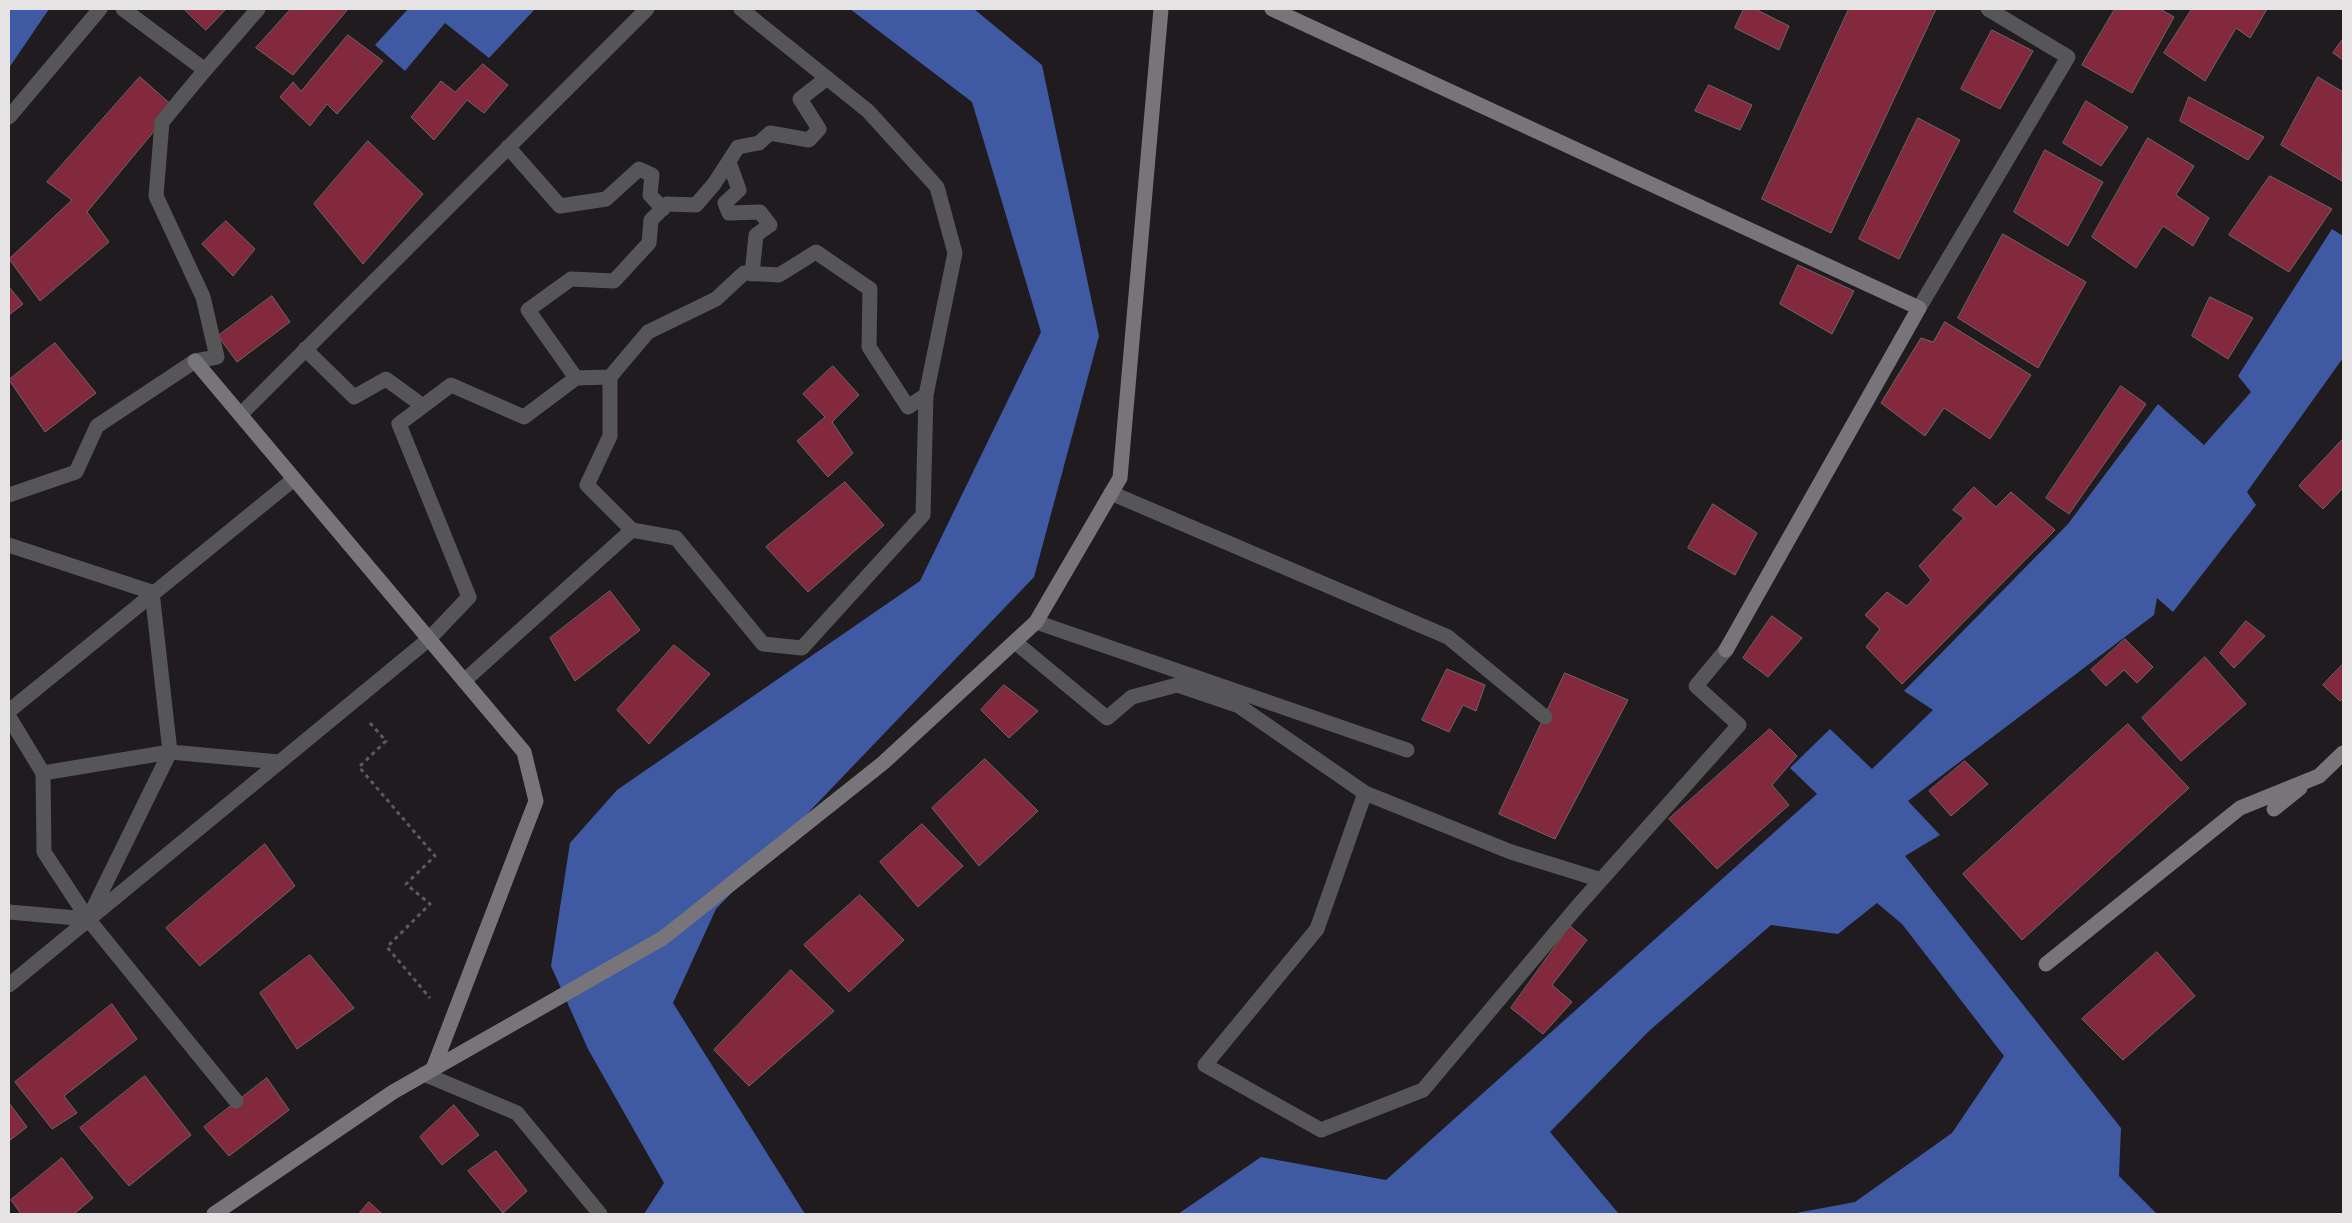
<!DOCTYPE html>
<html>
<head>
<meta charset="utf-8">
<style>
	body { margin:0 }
	#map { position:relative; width:2352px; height:1223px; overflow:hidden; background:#201b1e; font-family:Merriweather,serif }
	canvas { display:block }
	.frame { position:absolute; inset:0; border:10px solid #e6e3e5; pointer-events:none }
</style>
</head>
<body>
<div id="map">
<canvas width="2352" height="1223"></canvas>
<div class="frame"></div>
</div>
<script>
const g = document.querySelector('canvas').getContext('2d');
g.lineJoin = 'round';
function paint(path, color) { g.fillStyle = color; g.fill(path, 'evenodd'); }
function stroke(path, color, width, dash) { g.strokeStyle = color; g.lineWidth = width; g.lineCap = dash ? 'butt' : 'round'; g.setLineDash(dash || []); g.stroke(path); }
paint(new Path2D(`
	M9 9H49L9 68Z
	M408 9H535L489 58 445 23 405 71 375 45Z
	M850 9H974L1042 65 1099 336 1034 577 716 909 673 1003 805 1214H644L664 1183 588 1049 551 966 570 843 617 790 920 581 1041 332 972 102Z
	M2332 229 2343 236V358L2247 492 2256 505 2173 612 2157 598 2154 615 1908 801 1940 835 1905 856 2121 1128 2119 1176 2157 1214H1791L1855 1202 1952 1133 2004 1056 1902 924 1877 903 1838 934 1771 925 1649 1031 1550 1132 1619 1214H1178L1261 1157 1386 1180 1817 794 1790 768 1830 729 1872 769 1933 710 1904 691 2068 524 2158 404 2204 445 2251 392 2238 376Z`), '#3f59a3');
const building = new Path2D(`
	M184 9H226L206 30Z
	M291 9H348L293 75 256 48Z
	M1744 9H1755L1789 26 1779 50 1735 28Z
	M1849 9H1936L1831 233 1762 199Z
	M2115 9H2160L2174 17 2132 93 2082 65Z
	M2192 9H2267L2250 38 2236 28 2205 81 2164 53Z
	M1992 30 2033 51 2000 109 1961 89Z
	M348 35 383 61 337 114 327 104 310 126 280 97 293 82 301 91Z
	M2343 39V60L2333 53Z
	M483 64 508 85 484 113 467 100 434 140 411 117 441 81 455 92Z
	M140 77 174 107 87 212 109 242 40 301 9 259 72 200 47 182Z
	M2318 77 2343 92 2342 181 2281 145Z
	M1709 85 1752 105 1740 130 1695 111Z
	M2189 97 2264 137 2248 160 2180 121Z
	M2086 101 2128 127 2101 166 2063 143Z
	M1918 118 1960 140 1899 259 1859 239Z
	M2148 138 2194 166 2176 195 2209 218 2193 246 2163 226 2136 268 2092 237Z
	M368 141 423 194 363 264 314 204Z
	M2045 150 2103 182 2068 246 2014 212Z
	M2270 176 2332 209 2289 272 2229 235Z
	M226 221 255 249 233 276 202 244Z
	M2003 234 2086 282 2038 368 1958 318Z
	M1798 265 1854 291 1832 334 1780 304Z
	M9 287 23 304 9 315Z
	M272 296 290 322 237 362 218 336Z
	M2210 297 2253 318 2228 359 2192 336Z
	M1945 322 2031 375 1990 439 1944 408 1925 436 1881 403 1921 338 1933 342Z
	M55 343 96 393 45 432 9 380Z
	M833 366 859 395 832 422 853 453 828 477 797 441 825 417 803 394Z
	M2121 386 2146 404 2069 514 2046 498Z
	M2343 439V488L2323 509 2299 486Z
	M845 482 884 525 808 592 766 547Z
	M1974 487 1996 507 2011 492 2055 530 1902 684 1866 647 1880 629 1865 615 1887 592 1907 606 1931 580 1919 566 1964 518 1953 510Z
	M1713 504 1757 533 1735 575 1688 548Z
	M610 591 640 630 575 681 550 638Z
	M1772 616 1802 638 1768 677 1743 658Z
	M2246 621 2265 636 2234 668 2220 653Z
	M2125 639 2153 667 2137 683 2124 670 2106 686 2091 670Z
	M674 645 710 674 649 744 617 710Z
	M2205 657 2246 704 2181 761 2142 718Z
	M2343 664V698L2340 701 2323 685Z
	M1447 669 1485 685 1476 711 1463 705 1449 732 1422 720Z
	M1565 673 1628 700 1555 839 1499 814Z
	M1004 685 1038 711 1009 738 981 710Z
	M2128 724 2189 788 2022 940 1963 874Z
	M1770 729 1797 756 1772 785 1789 805 1717 869 1669 819Z
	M985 759 1038 811 979 866 932 808Z
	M1965 761 1988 784 1951 816 1929 791Z
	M922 824 963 866 918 907 880 862Z
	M265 844 295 886 200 966 166 928Z
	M860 895 904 940 849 992 804 945Z
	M1570 926 1587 940 1552 985 1572 1002 1543 1034 1511 1008Z
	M2157 952 2195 996 2123 1060 2082 1019Z
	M310 955 354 1008 297 1049 260 993Z
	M791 970 834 1011 749 1086 714 1050Z
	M112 1004 137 1039 64 1096 77 1113 52 1129 15 1082Z
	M145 1076 191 1135 129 1186 80 1128Z
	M267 1078 289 1110 229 1156 204 1127Z
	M9 1103 27 1127 9 1141Z
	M454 1105 479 1135 442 1165 420 1137Z
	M496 1151 527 1191 503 1213 468 1171Z
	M62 1158 93 1198 74 1214H21L11 1200Z
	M369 1202 382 1214H359Z`);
paint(building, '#83293d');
stroke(building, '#6e6667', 1);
stroke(new Path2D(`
	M370 723 386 741 359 767 435 856 406 884 430 904 387 947 430 998`), '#5d595c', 3, [4, 4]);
stroke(new Path2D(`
	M741 9 868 111 937 187 955 253 926 395
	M205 70 258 9
	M9 117 100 9
	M508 147 560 206 606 199 639 169 652 175 650 195 663 209
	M729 162 739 190 725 203 729 213 760 212 770 225 756 235 752 274
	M1919 308 2068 57 1988 9
	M305 349 354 397 386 379 423 406
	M610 377V436L587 485 632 530
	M576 378 528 310 571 279 614 281 649 243 651 220 667 204 696 205 714 184 738 147 759 143 770 133 809 140 819 129 800 99 827 78
	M241 414 647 9
	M1111 493 1448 637 1545 717
	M9 495 76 472 97 426 195 361 217 357 203 297 156 196 162 122 205 70 123 9
	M9 545 152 592 170 752 91 913
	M1036 622 1407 750
	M1015 642 1107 718 1132 697 1177 685 1239 706 1365 793 1317 929 1205 1065 1321 1130 1423 1090 1577 907 1739 725 1696 686 1726 650
	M9 711 294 479
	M9 717 43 773 44 852 88 919 236 1101
	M43 773 170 752 279 762
	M1365 793 1511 852 1601 880
	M9 912 88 919
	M9 985 429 639 469 597 399 424 451 385 524 417 576 378 610 377 648 332 716 299 744 273 779 275 816 252 870 289 869 347 908 407 926 395 923 515 802 648 763 644 676 538 632 530 464 681
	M424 1074 517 1113 600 1214`), '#565558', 15);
stroke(new Path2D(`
	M1272 9 1919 308 1726 650
	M195 361 524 752 536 801 433 1069
	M2274 809 2300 788
	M2046 964 2240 808 2319 776 2343 753
	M214 1214 393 1092 663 938 883 763 1036 622 1120 478 1161 9`), '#77757a', 15);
</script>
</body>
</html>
